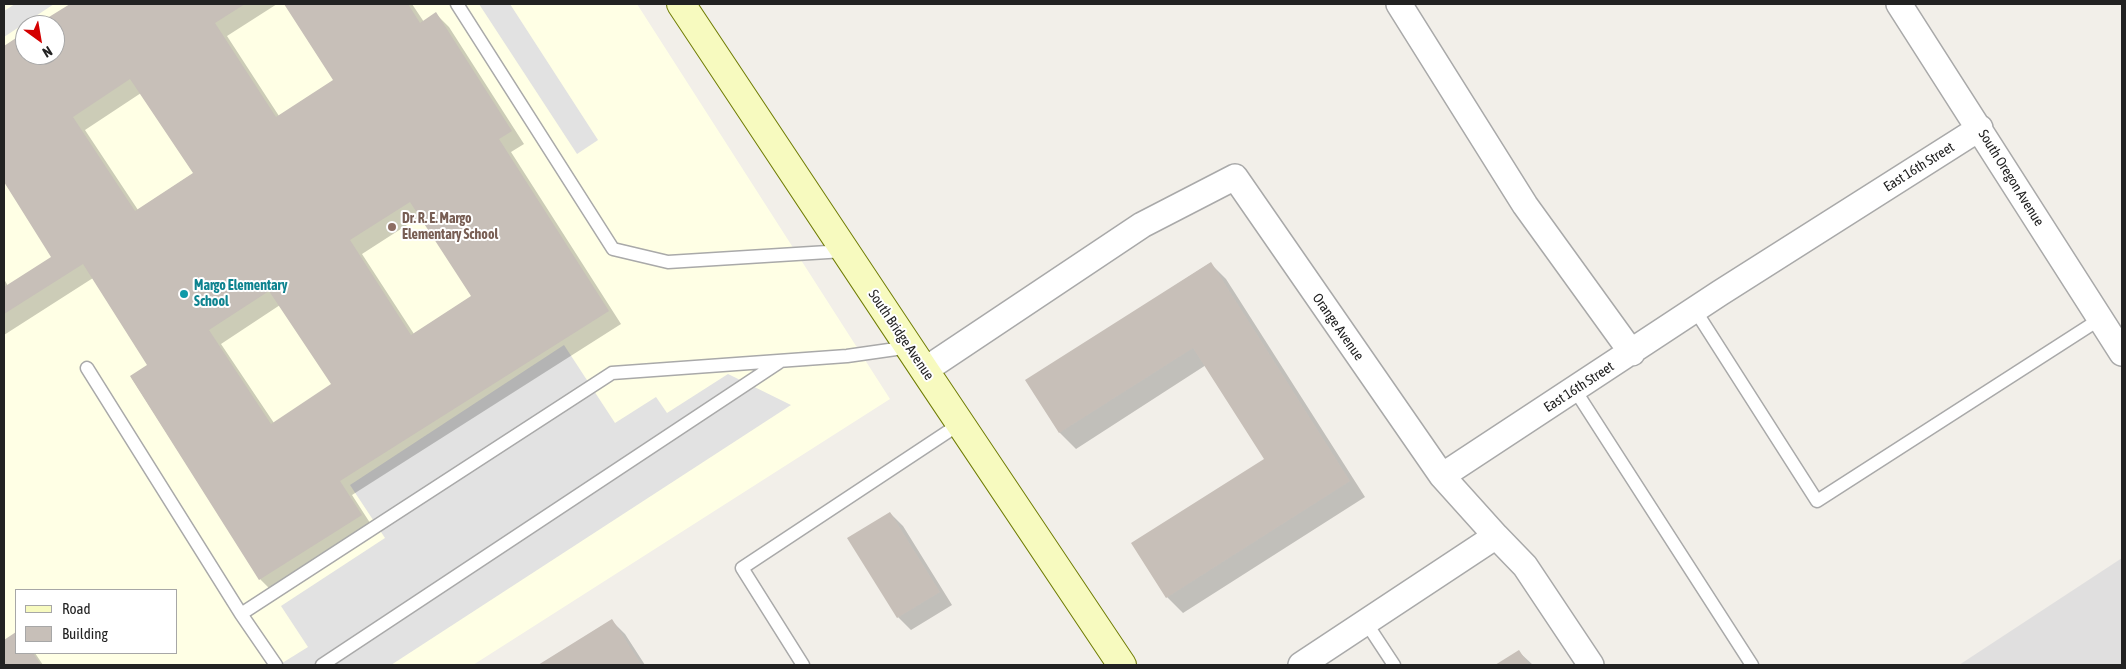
<!DOCTYPE html>
<html>
<head>
<meta charset="utf-8">
<style>
	body { margin:0 }
	#map { position:relative; width:2126px; height:669px; overflow:hidden; background:#f2efe9; font-family:"Asap Condensed",sans-serif }
	canvas { display:block }
	.frame { position:absolute; inset:0; border:5px solid #222; pointer-events:none }
	.legend { position:absolute; left:15px; top:589px; width:162px; height:65px; box-sizing:border-box; background:#fff; border:1px solid #a7a7a7; margin:0; padding:6px 9px; list-style:none; font-size:15px; color:#222 }
	.legend li { display:flex; align-items:center; gap:10px; height:25px }
	.legend b { width:25px; border:1px solid #a7a7a7 }
	.north { position:absolute; left:15px; top:15px; width:50px; height:50px; box-sizing:border-box; background:#fff; border:1px solid #a7a7a7; border-radius:50%; rotate:148deg; font-size:14px; font-weight:700; line-height:20px; text-align:center; color:#222 }
	.north::after { content:''; display:block; margin:auto; width:18px; height:22px; background:#d40000; clip-path:polygon(50% 0,100% 100%,50% 72%,0 100%) }
</style>
</head>
<body>
<div id="map">
<canvas width="2126" height="669"></canvas>
<div class="frame"></div>
<ul class="legend">
<li><b style="height:6px;background:#f7fabf"></b>Road</li>
<li><b style="height:14px;background:#c7bfb8"></b>Building</li>
</ul>
<div class="north">N</div>
</div>
<script>
const g = document.querySelector('canvas').getContext('2d');
g.lineJoin = 'round';
function paint(path, color) { g.fillStyle = color; g.fill(path, 'evenodd'); }
function stroke(path, color, width, dash) { g.strokeStyle = color; g.lineWidth = width; g.lineCap = dash ? 'butt' : 'round'; g.setLineDash(dash || []); g.stroke(path); }
function write(font, color, halo, rows, align = 'center') {
  g.font = font + ' "Asap Condensed",sans-serif'; g.lineWidth = 4; g.setLineDash([]); g.textBaseline = 'middle'; g.strokeStyle = halo; g.fillStyle = color; for (const [text, x, y, turn = 0] of rows) {
    g.save(); g.translate(x, y); g.rotate((+turn || 0) * Math.PI / 180); g.textAlign = isNaN(turn) ? turn : align; if (halo) g.strokeText(text, 0, 0); g.fillText(text, 0, 0); g.restore();
  }
}
paint(new Path2D(`
	M2122 558V665H1959Z`), '#e0dfdf');
paint(new Path2D(`
	M4 4H637L890 399 473 665H4ZM25 25H55V55H25ZM16 590H176V653H16Z`), '#ffffe5');
paint(new Path2D(`
	M15 4H54L4 37V11Z
	M479 4H510L598 140 577 154Z
	M564 345 615 423 656 397 667 413 728 374 791 405 391 665H279L308 647 281 606 385 538 350 485Z`), '#e2e2e2');
paint(new Path2D(`
	M72 4H277L227 36 279 116 335 80 285 4H412L424 22 436 14 449 27 524 144 511 152 621 324 352 495 374 529 273 592 260 579 131 377 149 366 93 278 4 335V279L8 286 53 257 4 180V47L25 34V55H55V25H39ZM141 93 194 173 138 210 85 130ZM421 216 473 297 414 334 362 254ZM280 305 333 385 274 423 221 344Z
	M1210 263 1226 279 1365 497 1183 613 1167 597 1133 544 1266 459 1206 365 1076 449 1060 433 1027 381Z
	M890 513 903 526 952 605 911 630 898 617 849 539Z
	M612 621 625 634 645 665H541Z
	M16 634V653H35L43 665H4V641Z
	M1519 652 1533 665H1498Z`), '#0003');
paint(new Path2D(`
	M70 4H245L215 23 276 117 333 80 284 4H408L420 23 436 12 512 131 499 139 609 311 340 481 362 515 259 580 130 376 147 365 83 264 4 314V287L51 257 4 182V46L25 32V55H55V25H36ZM130 79 193 173 135 211 73 117ZM410 202 471 296 411 335 350 240ZM269 291 331 384 271 424 209 330Z
	M1211 262 1350 481 1166 598 1131 543 1264 459 1193 348 1059 433 1025 380Z
	M890 512 940 592 897 618 847 538Z
	M612 619 641 664 538 665Z
	M16 632V653H33L41 665H4V640Z
	M1519 650 1529 665H1495Z`), '#c7bfb8');
const lane = new Path2D(`
	M457 4 613 249 668 262 844 251
	M1695 310 1817 501 2100 319
	M87 368 241 614
	M1575 390 1752 665
	M1367 624 1394 665
	M276 665 241 614 612 373 847 356 910 347
	M322 665 781 361
	M803 665 742 568 961 423`);
const street = new Path2D(`
	M1399 4 1525 205 1632 353
	M1899 4 2122 353
	M925 370 1142 225 1235 177 1442 476
	M1496 536 1525 566 1591 665
	M1301 665 1496 536 1442 476 1720 293 1980 128`);
const secondary = new Path2D(`
	M681 4C826 225 975 445 1122 665`);
stroke(lane, '#a9a9a9', 15);
stroke(street, '#a9a9a9', 28);
stroke(secondary, '#707d05', 30);
stroke(lane, '#fff', 12);
stroke(street, '#fff', 25);
stroke(secondary, '#f7fabf', 28);
for (const [x, y, r, color] of [
	[392,227,5,"#8d6e63"],
	[184,294,5,"#0f9aa8"]
]) { const dot = new Path2D(); dot.arc(x, y, r, 0, 2 * Math.PI); g.fillStyle = color; g.fill(dot); stroke(dot, '#fff', 2); }
write('14px', '#222', '#fff', [
	["East 16th Street",1919,167,-32],
	["South Oregon Avenue",2011,178,58],
	["Orange Avenue",1338,327,55],
	["South Bridge Avenue",901,335,56],
	["East 16th Street",1579,387,-33]
]);
write('bold 14px', '#785e54', '#fff', [
	["Dr. R. E. Margo",402,219],
	["Elementary School",402,235]
], 'left');
write('bold 14px', '#0d838f', '#fff', [
	["Margo Elementary",194,286],
	["School",194,302]
], 'left');
</script>
</body>
</html>
